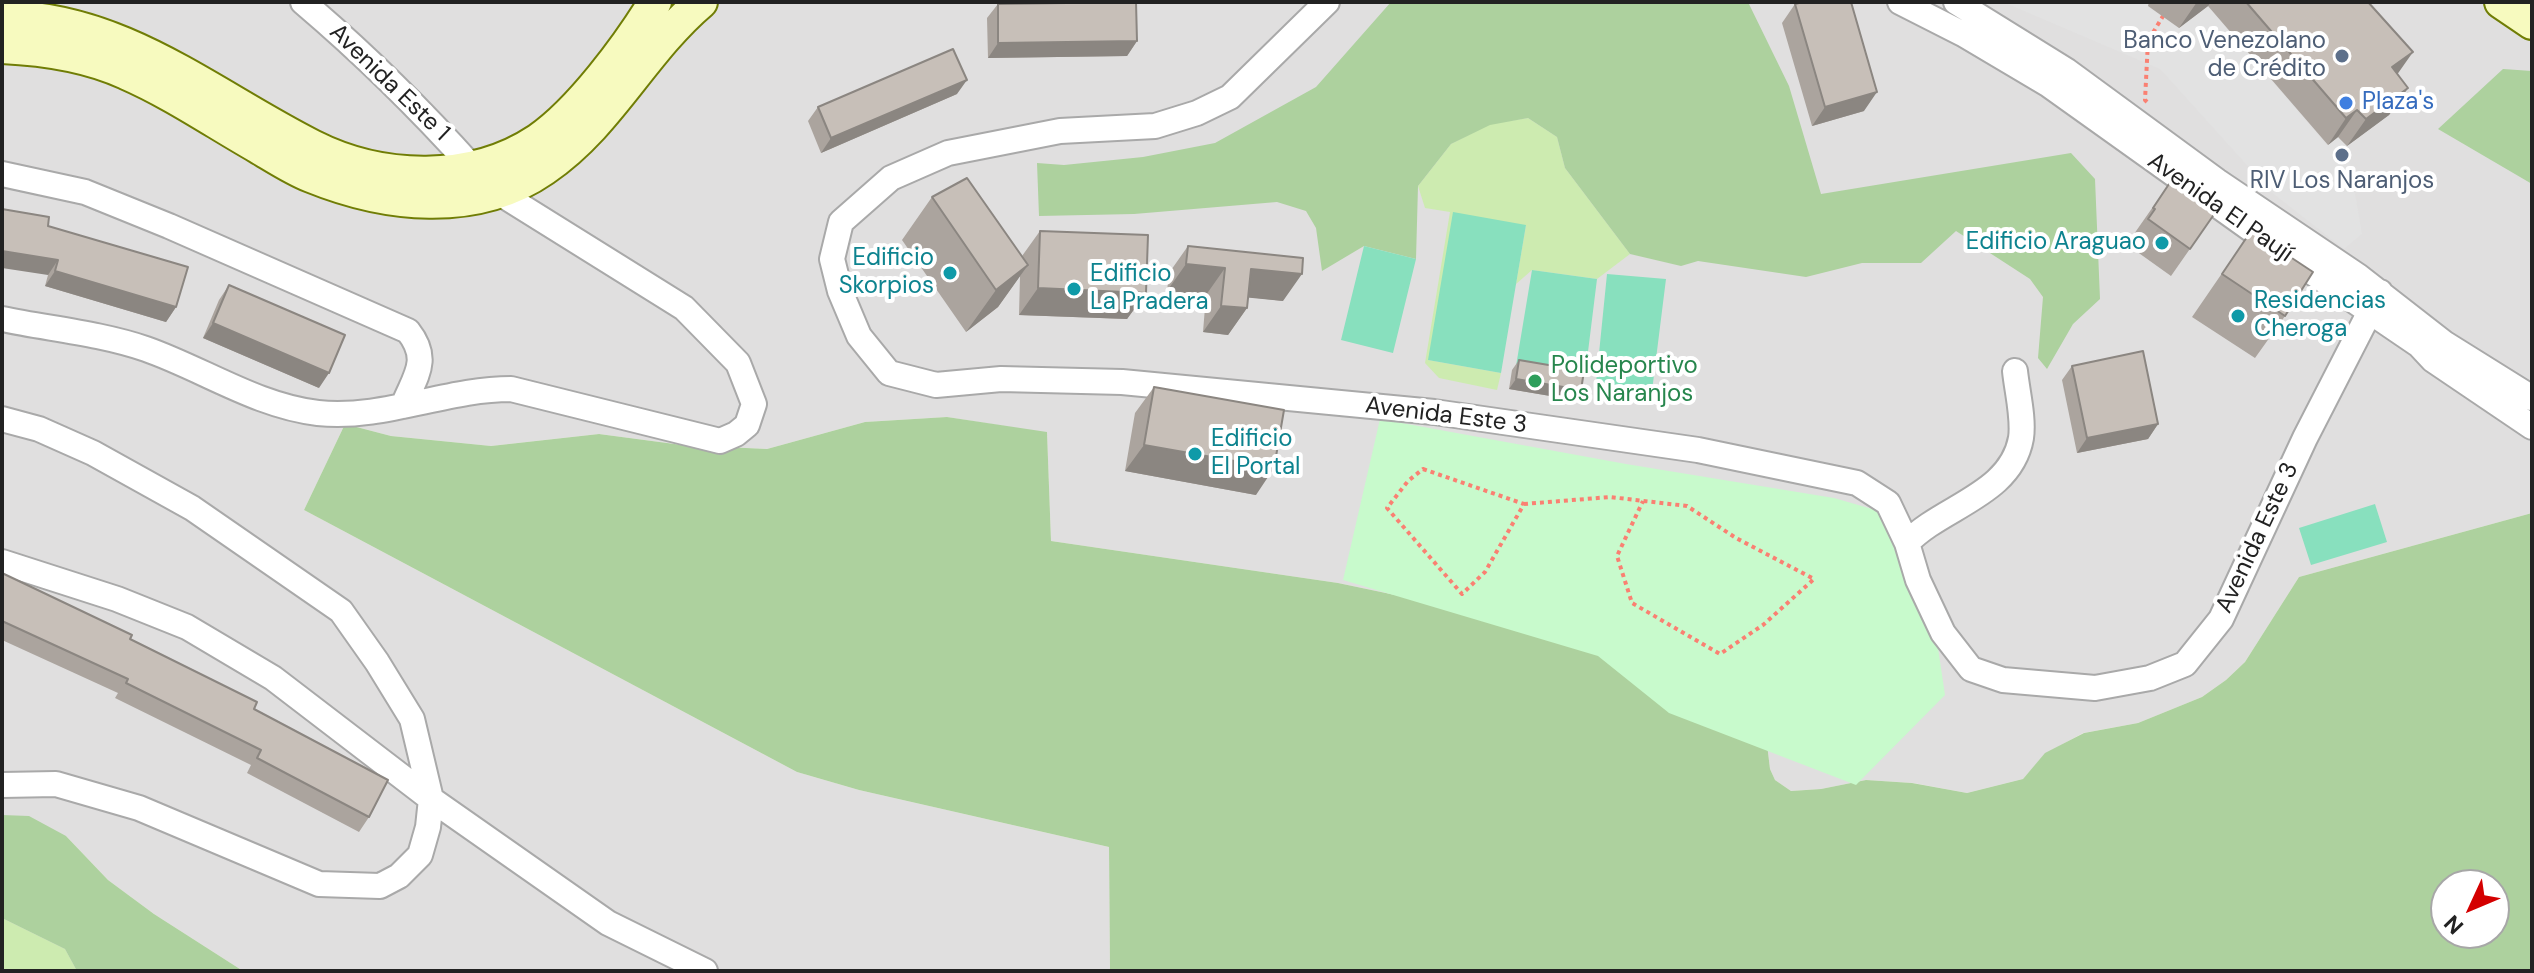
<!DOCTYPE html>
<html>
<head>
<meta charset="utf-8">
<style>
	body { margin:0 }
	#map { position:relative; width:2534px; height:973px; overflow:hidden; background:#f2efe9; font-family:"DM Sans",sans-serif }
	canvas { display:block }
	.frame { position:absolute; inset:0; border:4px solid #222; pointer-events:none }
	.north { position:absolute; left:2430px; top:869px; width:80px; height:80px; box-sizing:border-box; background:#fff; border:2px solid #a7a7a7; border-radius:50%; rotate:226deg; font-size:22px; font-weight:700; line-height:32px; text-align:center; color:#222 }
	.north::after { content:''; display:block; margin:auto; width:28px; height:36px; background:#d40000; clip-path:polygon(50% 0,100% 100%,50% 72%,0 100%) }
</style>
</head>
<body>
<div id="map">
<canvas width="2534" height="973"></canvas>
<div class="frame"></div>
<div class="north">N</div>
</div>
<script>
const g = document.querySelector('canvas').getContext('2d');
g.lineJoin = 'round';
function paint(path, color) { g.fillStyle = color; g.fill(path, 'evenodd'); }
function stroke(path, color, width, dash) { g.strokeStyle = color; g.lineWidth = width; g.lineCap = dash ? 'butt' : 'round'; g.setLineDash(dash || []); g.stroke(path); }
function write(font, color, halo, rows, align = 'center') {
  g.font = font + ' "DM Sans",sans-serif'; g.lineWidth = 8; g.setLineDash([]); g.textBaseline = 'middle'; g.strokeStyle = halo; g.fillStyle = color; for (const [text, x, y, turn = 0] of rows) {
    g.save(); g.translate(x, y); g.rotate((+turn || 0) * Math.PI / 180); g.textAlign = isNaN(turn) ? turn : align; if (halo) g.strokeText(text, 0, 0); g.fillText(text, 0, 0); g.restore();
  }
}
paint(new Path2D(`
	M2 2H2532V513L2299 577 2245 662 2226 680 2202 697 2138 723 2083 733 2045 754 2023 779 1967 793 1913 783 1866 780 1821 789 1791 791 1775 780 1770 769 1767 744 1486 614 1338 583 1051 541 1047 433 947 417 865 422 767 449 682 445 599 434 491 446 391 436 345 424 304 510 797 772 859 790 1109 847 1110 971H243L154 914 108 880 66 836 111 971H2Z`), '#e0dfdf');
paint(new Path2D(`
	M1528 118 1557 137 1565 168 1630 254 1597 279 1532 270 1516 284 1526 225 1428 360 1501 373 1497 390 1439 378 1425 363 1450 212 1425 208 1418 186 1451 144 1490 124Z
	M2 918 65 949 77 971H2Z`), '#cdebb0');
paint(new Path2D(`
	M1391 2H1748L1789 86 1821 194 2071 153 2095 179 2100 299 2073 324 2047 369 2038 358 2043 297 2030 279 1956 231 1921 263H1862L1806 277 1698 261 1681 266 1630 254 1565 168 1557 137 1528 118 1490 125 1451 144 1418 186 1416 259 1364 246 1322 271 1316 228 1306 211 1277 202 1134 214 1039 216 1037 163 1064 165 1143 157 1215 143 1316 87Z
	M2503 69 2532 71V184L2438 129Z
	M947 417 1047 432 1051 541 1338 583 1486 614 1565 621 1767 744 1770 769 1775 780 1791 791 1821 789 1866 780 1912 783 1967 793 2023 779 2045 753 2084 733 2138 723 2202 697 2226 680 2245 662 2299 577 2532 513V971H1110L1109 847 859 790 797 772 304 510 345 424 391 436 491 446 599 434 682 445 767 449 865 422ZM2446 885H2494V933H2446Z
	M2 815 29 816 66 836 108 880 154 914 243 971H77L65 949 2 918Z`), '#add19e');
paint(new Path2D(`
	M1380 419 1626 464 1834 498 1879 511 1917 605 1938 648 1945 695 1856 785 1669 713 1598 656 1343 580Z`), '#c8facc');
paint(new Path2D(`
	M1453 212 1526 225 1501 373 1428 360Z
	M1364 246 1416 259 1393 353 1341 340Z
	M1532 270 1597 279 1585 376 1516 366Z
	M1607 274 1666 279 1651 399 1595 393Z
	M2375 504 2387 542 2311 565 2299 528Z`), '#88e0be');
paint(new Path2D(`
	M2003 2H2149L2148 7 2179 28 2208 6 2327 145 2338 137 2347 146 2362 234 2344 249 2271 192 2160 69Z`), '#e2e2e2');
const street = new Path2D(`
	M303 2C363 53 419 108 472 167
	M1327 2 1230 97 1197 113 1155 126 1060 131 948 153 891 178 841 222 832 259 840 291 859 336 889 373 936 385 1001 379 1122 382 1434 412 1698 450 1857 483 1888 503 1907 543 1918 580 1943 633 1971 669 2003 680 2095 688 2150 678 2185 664 2221 619 2305 438 2380 292
	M1900 2 1963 34 2049 85 2297 262 2419 345 2433 360 2532 427
	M1956 2 2067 71 2217 181 2358 276 2444 343 2532 398
	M2 174 85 192 169 226 408 331C431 360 415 376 403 406
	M2 319C50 329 99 333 146 349 203 369 257 406 318 413 383 420 446 389 511 389L720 441 736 434 747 425 754 404 738 363 684 308 498 192
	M2 419 39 429 93 453 192 508 341 611 377 662 412 719 431 799 428 827 420 855 399 876 380 886 319 884 139 808 56 784 2 785
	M1907 543C1942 506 2011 495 2021 438 2024 418 2017 391 2015 371
	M2 562 117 599 187 627 273 678 431 799 608 923 705 971`);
const secondary = new Path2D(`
	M2501 2 2532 23
	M2 17C121 17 211 95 312 146 381 181 472 184 538 140 580 111 628 46 655 2
	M2 47C44 49 87 55 126 73 172 93 214 122 258 147 275 157 293 169 311 176 385 206 475 217 544 169 609 125 642 52 701 2`);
stroke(street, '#a9a9a9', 28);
stroke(secondary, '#707d05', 36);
stroke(new Path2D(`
	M2147 102 2145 100 2148 41 2163 16
	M1423 469 1524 504 1485 572 1462 594 1387 508 1408 481Z
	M1524 504 1610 497 1687 506 1736 538 1814 579 1763 625 1720 654 1632 603 1617 556 1643 501`), '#fa8072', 4, [4, 4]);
stroke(street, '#fff', 24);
stroke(secondary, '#f7fabf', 32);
paint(new Path2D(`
	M2149 2H2368L2397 74 2408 88 2389 115 2347 146 2338 137 2328 145 2208 6 2179 28 2148 6Z
	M998 4 1137 41 1127 56 988 58 987 18Z
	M1795 4 1864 111 1812 126 1782 23Z
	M957 94 821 153 808 121 818 107Z
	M2171 181 2215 213 2171 276 2129 246 2136 236 2134 234Z
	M932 197 1022 256 1040 231 1146 293 1127 319 1019 315 1020 276 998 307 966 332 902 240Z
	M48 226 176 307 166 322 45 286 48 275Z
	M2251 231 2285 316 2255 358 2192 317Z
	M1188 246 1283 301 1248 297 1247 308 1228 335 1203 332 1206 295 1167 291 1169 273Z
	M229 285 319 388 203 338 219 300Z
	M1519 360 1581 390 1574 400 1509 389 1512 370Z
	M2072 366 2158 424 2148 439 2077 453 2062 380Z
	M1154 387 1256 495 1125 471 1135 413Z
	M2 573 130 639 254 709 369 817 359 832 247 773 251 765 115 698 118 693 2 640Z`), '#aba49e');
paint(new Path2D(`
	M2197 2H2211L2208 6 2179 28Z
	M1137 41 1127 56 988 58 998 43Z
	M2413 52 2394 79 2392 67Z
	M967 80 957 94 821 153 831 138Z
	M2408 88 2389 115 2347 146 2366 119Z
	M1877 92 1864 111 1812 126 1825 107Z
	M2357 110 2338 137 2328 145 2346 118Z
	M2 251 58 260 48 275 2 268Z
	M1186 264 1225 268 1206 295 1167 291Z
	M1028 265 998 307 966 332 996 290Z
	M1251 269 1302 274 1283 301 1232 296Z
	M55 271 176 307 166 322 45 286Z
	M1038 288 1146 293 1127 319 1019 315Z
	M1221 306 1247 308 1228 335 1203 332Z
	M213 323 329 373 319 388 203 338Z
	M1516 379 1581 390 1574 400 1509 389Z
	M2158 424 2148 439 2077 453 2087 438Z
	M1144 445 1274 468 1256 495 1125 471Z`), '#8b8681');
const building = new Path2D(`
	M1136 2 1137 41 998 43V4Z
	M1803 2H1851L1877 92 1825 107 1795 4Z
	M2246 2H2368L2413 52 2392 67 2408 88 2366 119 2357 110 2346 118Z
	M953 49 967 80 831 138 818 107Z
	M967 178 1028 265 996 290 932 197Z
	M2171 181 2180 188 2183 183 2208 201 2205 206 2215 213 2190 249 2148 219 2155 209 2153 208Z
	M2 209 49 217 48 226 188 267 176 307 55 271 58 260 2 251Z
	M1040 231 1148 235 1146 293 1038 288Z
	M2251 231 2313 272 2285 316 2222 274Z
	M1188 246 1303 258 1302 274 1251 269 1247 308 1221 306 1225 268 1186 264Z
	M229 285 345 335 329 373 213 323Z
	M2143 351 2158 424 2087 438 2072 366Z
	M1519 360 1584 371 1581 390 1516 379Z
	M1154 387 1284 410 1274 468 1144 445Z
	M2 573 132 635 130 639 257 702 254 709 388 780 369 817 257 758 261 750 126 683 128 679 2 621Z`);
paint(building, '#c7bfb8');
stroke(building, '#8b8681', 2);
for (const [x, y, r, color] of [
	[2342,56,8,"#5c6f8a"],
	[2346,103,8,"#3f7fe0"],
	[2342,155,8,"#5c6f8a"],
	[2162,243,8,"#0f9aa8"],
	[950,273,8,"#0f9aa8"],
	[1074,289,8,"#0f9aa8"],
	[2238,316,8,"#0f9aa8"],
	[1535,381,8,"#2e9e5b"],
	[1195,454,8,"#0f9aa8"]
]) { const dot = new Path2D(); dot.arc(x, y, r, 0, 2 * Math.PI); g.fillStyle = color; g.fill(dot); stroke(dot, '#fff', 3); }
write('24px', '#4e5e75', '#fff', [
	["Banco Venezolano",2326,42],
	["de Crédito",2326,70],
	["RIV Los Naranjos",2342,182,"center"]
], 'right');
write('24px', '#222', '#fff', [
	["Avenida Este 1",389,83,44],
	["Avenida El Paují",2220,208,35],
	["Avenida Este 3",1446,416,7],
	["Avenida Este 3",2258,538,-65]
]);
write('24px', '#366cbe', '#fff', [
	["Plaza's",2362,103]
], 'left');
write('24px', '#0d838f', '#fff', [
	["Edificio Araguao",2146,243,"right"],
	["Edificio",934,259,"right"],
	["Skorpios",934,287,"right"],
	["Edificio",1090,275],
	["La Pradera",1090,303],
	["Residencias",2254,302],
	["Cheroga",2254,330],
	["Edificio",1211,440],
	["El Portal",1211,468]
], 'left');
write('24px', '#27864d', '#fff', [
	["Polideportivo",1551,367],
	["Los Naranjos",1551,395]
], 'left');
</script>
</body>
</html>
